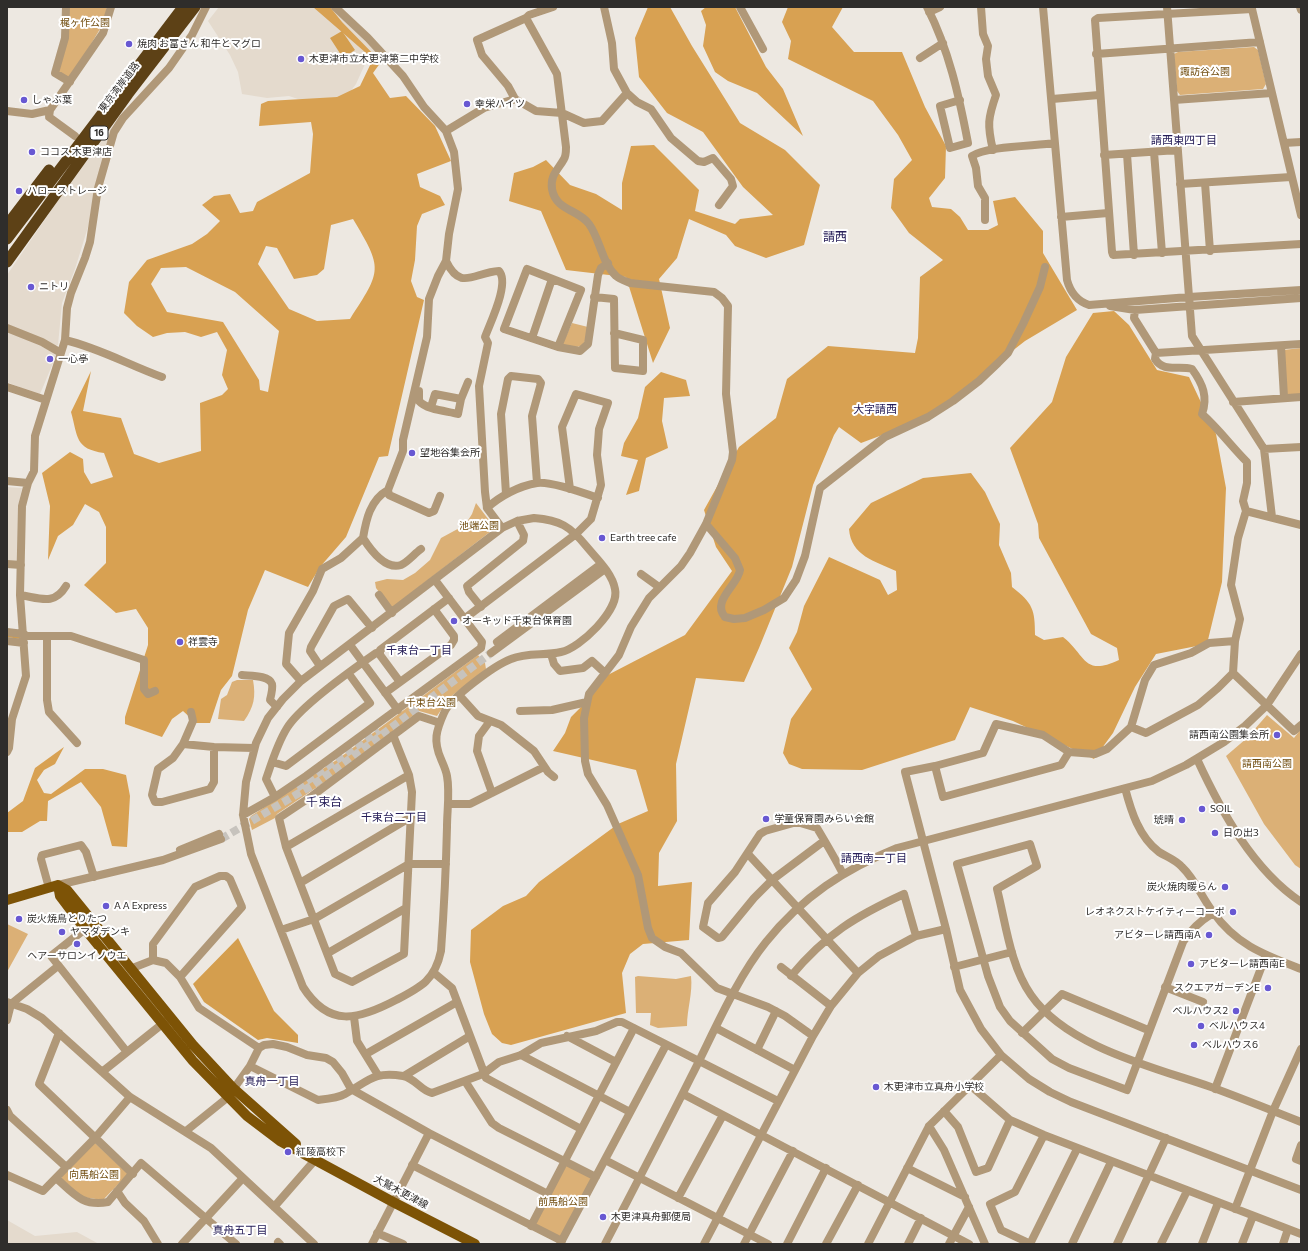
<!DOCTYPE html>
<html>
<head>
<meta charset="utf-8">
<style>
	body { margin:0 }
	#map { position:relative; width:1308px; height:1251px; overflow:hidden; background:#ede8e1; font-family:Commissioner,sans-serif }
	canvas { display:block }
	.frame { position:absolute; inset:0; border:8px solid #2f2d2b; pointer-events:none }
</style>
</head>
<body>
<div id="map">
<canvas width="1308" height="1251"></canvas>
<div class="frame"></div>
</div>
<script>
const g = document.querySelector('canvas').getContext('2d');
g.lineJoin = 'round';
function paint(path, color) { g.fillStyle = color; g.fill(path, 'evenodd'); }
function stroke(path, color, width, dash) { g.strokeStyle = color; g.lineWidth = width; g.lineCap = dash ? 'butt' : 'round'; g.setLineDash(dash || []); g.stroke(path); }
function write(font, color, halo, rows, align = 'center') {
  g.font = font + ' Commissioner,"Noto Sans JP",sans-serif'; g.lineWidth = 4; g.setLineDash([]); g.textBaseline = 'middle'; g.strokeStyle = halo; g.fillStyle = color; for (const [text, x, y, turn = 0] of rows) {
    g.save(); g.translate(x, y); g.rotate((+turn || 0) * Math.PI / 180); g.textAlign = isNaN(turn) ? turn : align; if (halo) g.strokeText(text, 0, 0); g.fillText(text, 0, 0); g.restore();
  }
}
paint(new Path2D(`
	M219 7H331L377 53 365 64 356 84 347 96 304 101 289 96 267 98 242 94 238 72 230 55 208 21Z
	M112 127 96 187 92 214 75 269 62 303 58 345 55 346 7 325V275L61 196Z
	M7 331 54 352 56 356 40 394 37 395 7 382Z
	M7 487 22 488 18 507V560L14 563 7 562Z
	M7 1220 35 1236 77 1232 99 1244H7Z`), '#e4dacd');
paint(new Path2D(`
	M69 7H107L103 24 70 79 58 72Z
	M1254 47 1258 50 1266 84 1263 89 1180 95 1177 91 1174 54 1178 52Z
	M572 323 588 327 584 345 577 347 562 345Z
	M1301 348V394L1286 395 1283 350Z
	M476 503 495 528 393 607H390L376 588 375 582 387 579 403 580 415 573 430 560 441 538 465 525 472 514Z
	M478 655 485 663 486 669 449 698 437 716 419 711 338 773 277 814 275 818 252 830 249 819 251 816 338 759Z
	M237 680H253C256 697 254 707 244 721L218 719 221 699 227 695 232 682Z
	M1267 715 1294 738 1301 729V869L1295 865 1264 824 1226 756 1247 738Z
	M7 924 28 934 7 972Z
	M638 976 676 979 691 976C693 993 687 1009 687 1026L658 1028 650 1025 651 1013H636L635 977Z
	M94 1142 128 1174 103 1200 82 1197 62 1179V1176Z
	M565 1164 593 1178 561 1239 533 1225Z`), '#dbb076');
paint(new Path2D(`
	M313 7H330L342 22 381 62 373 73 390 98 406 96 435 126 451 161 417 174 420 187 440 196 445 205 422 214 417 226 415 260 411 281 417 297 424 300 388 456 379 457 346 537 320 567 308 587 265 570 248 610 232 676 221 690 210 723H196L183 711 172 719 162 737 125 724V717L148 645V628L136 609 116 613 84 585 106 563V527L99 512 85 504 73 525 58 536 48 560 50 506 42 473 70 452 83 459 84 472 91 484 113 477 104 453C75 449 78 437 71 412L91 371 83 411 121 418 134 454 159 463 201 451 200 403 222 395 228 389 222 375 227 350 217 332 201 337 185 332 167 333 153 337 137 326 124 313 129 282 147 260 192 244 207 234 220 221 202 205 214 196 230 194 240 213 253 211 257 202 310 173 313 134 311 122 259 126 261 104 268 101 337 97 360 86 373 59ZM353 219C383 269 382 270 350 319L317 321 289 309 258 264 266 246 277 248 294 279 317 275 324 269 331 225ZM186 267 235 292 279 331 268 392 260 390 259 380 223 322 167 312 151 284 161 268Z
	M648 7H670L692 46 740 123 785 150 820 185 804 245 766 258 735 246 726 235 689 219 677 258 659 279 670 328 653 363 626 277 566 270 541 211 509 201 514 173 533 167 546 160 570 185 596 194 622 210V183L631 146 654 145 699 190 695 211 735 224 740 219 773 215 743 187 703 132 667 113 639 77 635 38Z
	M706 7H735L766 67 783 89 803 136 757 93 728 81 715 72 703 46 706 25 701 11Z
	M788 7H843L832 27 854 52H902L925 107 946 146 945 178 929 198 932 207 951 209 960 217 968 230H988L998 225 993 201 1015 197 1043 231V253L1077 310 1025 341 919 424 901 428 861 443 839 427 834 435 813 485 792 567 759 648 744 682 696 678 676 764 677 821 659 853 658 886 692 882 689 940 643 944 630 954 622 973 626 1013 511 1045 502 1043 492 1034 484 1014 470 962 471 930 503 906 526 896 539 882 618 824 648 811 636 770 553 751 565 733 571 717 582 706 600 679 685 635 732 571 716 547 704 510 739 447 776 418 787 379 828 346 915 353 918 338 920 277 943 260 909 233 891 208 894 179 912 160 898 135 873 101 788 59 791 41 782 22Z
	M1114 311 1129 325 1157 370 1189 377 1216 434 1226 488 1222 582 1207 644 1156 654 1135 687 1113 733 1094 759 1013 721 970 707 955 740 862 770 802 769 789 764 783 753 791 719 812 689 789 648 797 632 804 606 829 557 880 580 888 595 897 590 896 571C875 561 851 556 849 529L871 503 923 478 971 473 985 492 1000 524 999 545 1011 573 1012 587C1033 603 1035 610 1035 635L1044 640 1063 637C1086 655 1083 677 1119 660L1117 648 1091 634 1039 538 1038 524 1010 448 1052 402 1066 357 1093 313Z
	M661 372 686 380 690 396 664 398 662 421 668 448 646 458 639 491 626 495 638 460 621 456 624 443 638 418 645 387Z
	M64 747 55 764 44 770 37 780 44 793 51 794 85 769H103L126 775 130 796 127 847 112 846 101 807 81 782 48 801 47 821H40L22 832H8L7 813 23 801 35 768Z`), '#d8a152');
paint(new Path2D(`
	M342 31 355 50 343 58 330 38Z
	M238 938 274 1011 298 1035V1043L267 1038 258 1040 204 1002 193 984Z`), '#d49e4e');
stroke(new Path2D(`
	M7 636 20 638`), '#d49e4e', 2);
stroke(new Path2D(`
	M297 788 379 730
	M221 839 311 786 343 764 491 653`), '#c7c3bd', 8, [8, 4]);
stroke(new Path2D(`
	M66 7 65 38 55 73 70 82
	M335 7 368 38 403 76 424 107 446 131 454 152 458 189 449 234 446 261 438 276 429 299 427 337 403 440V451L388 490 389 495 429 513 434 511 440 496
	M604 7 612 43 614 69 627 93 637 102 651 109 671 138 698 161 704 162 713 158 731 179 733 186 719 205
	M740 7 763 49
	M927 7C949 50 959 96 968 143L950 148 940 106 960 100
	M981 7 983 34 988 46 986 59 988 76 996 95C988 118 987 125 993 150
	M1043 7 1067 280C1070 291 1077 301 1089 305L1189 297 1301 290
	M1167 7 1192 336 1264 449 1272 517
	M1300 7 1301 10
	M929 12 940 7
	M526 18 557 74 566 147C566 151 566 156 564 159 558 170 550 175 552 189 556 211 578 209 589 224 600 239 602 263 616 276 619 279 625 281 630 283L714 292 722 298 728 306 726 394 733 452 732 460 706 524 690 553 681 566 649 598 631 627 619 655 589 694 584 718 585 761 588 774 607 805 638 875 648 928 652 938 665 947 681 953 717 988 768 1007 785 1016 813 1036
	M1096 54 1260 42
	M920 58 943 43
	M515 99 536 111 562 113 584 123 602 121 627 93
	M1052 99 1099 95
	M1174 100 1272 93
	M7 111 32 114 50 110
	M446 131 484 108 515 99 508 86 482 55 477 40 526 18 529 15 553 7
	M75 136 49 117 50 110 103 33 111 7
	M1284 143 1301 142
	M1154 152 1162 253
	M1127 154 1134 255
	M1104 155 1178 150
	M1205 183 1210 251
	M1180 184 1291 177
	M1301 215 1252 9 1098 18 1095 20 1112 252 1113 255 1301 244
	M1061 217 1108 213
	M985 220V198L978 186 976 168 972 156C986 146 1036 146 1055 143
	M446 261C461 292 474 272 499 271 510 283 490 323 485 337L488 343 479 386 485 492 487 508 502 528
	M594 297 614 299 615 368 643 371V340L614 333
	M1110 306 1135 310 1301 298
	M1135 310 1134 318 1156 353
	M7 328 42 342 61 353
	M532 338 552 279
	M65 340C99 348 129 365 162 377
	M1281 346 1284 397
	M558 347 581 290 527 269 504 329 558 347 580 351 588 344 598 275 601 268 608 263
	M7 387 46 400
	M419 391V401C427 410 447 411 458 414L461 399 435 394 431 407
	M461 399 468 382
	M1233 402 1301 397
	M1264 449 1301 447
	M7 481 28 483
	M388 490C370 500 366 520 363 538 370 549 385 570 401 565 408 562 415 553 421 549
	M506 494 501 414 508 379 511 376 538 379 541 383 532 416 537 483
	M487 508C500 496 519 486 537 483 550 481 584 493 598 498
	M1246 511 1243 501 1247 483V462C1231 446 1219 429 1202 414 1208 397 1203 384 1192 369 1178 365 1164 373 1155 359L1156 353 1301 344
	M534 518C560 520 570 526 587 547 597 559 612 573 615 589 620 610 580 648 561 652 545 656 527 652 511 659 495 665 450 698 444 713 436 731 433 741 441 759 443 764 446 770 447 776 450 792 447 811 447 827 446 868 444 909 441 951 435 980 421 987 396 1000 358 1020 329 1028 303 987L251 854 243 815 246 782 256 743 268 718 283 699 301 681 502 528 517 521Z
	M706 524 735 558 740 570C738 585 711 601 725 617L734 619 745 618 764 610 784 598 796 580 805 556 820 488 885 437 928 417 953 401 979 381 998 363 1008 353 1023 324 1040 287 1045 267
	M7 564 21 565
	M641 574 659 587
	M20 595C40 598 54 606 66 586
	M379 595 392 613
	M481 607 469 592 467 586 523 541 524 535 517 521
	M464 619 576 534 591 519 601 485 597 455 599 429 608 403 576 394 562 427 570 489
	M7 632 24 634
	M24 636H47V700L49 712 77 743
	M47 636H71L144 660V689L148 694 155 691
	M7 641 24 643
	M1235 641 1209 643 1191 653 1154 665 1145 680 1131 727 1107 749 1095 754 1069 752 1043 735 996 724 983 753 935 766 905 772 946 929 960 990 981 1029 1001 1055 1029 1079 1050 1092 1071 1102 1301 1190
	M497 642 601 564
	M350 645 398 710
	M491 653 605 569
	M551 654 554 664 560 671 583 668 592 661 605 673
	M320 666 310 651 311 647 334 606 348 599 372 628
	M1233 673 1294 731 1301 725
	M242 675C250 676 269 675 272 684 273 688 271 696 270 700L277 707
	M301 681 286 664 289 633 313 591 322 569 341 558 363 538
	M400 682 380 655V650L449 598
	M385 693 451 645 454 640V636L434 609
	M459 695 478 716 501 725 534 751 548 772 554 777
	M520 711 552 710 587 702
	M490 721 479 736 477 751 492 793
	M1131 727 1146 733 1198 705 1218 688 1233 673 1235 641 1240 619 1231 585 1238 538 1246 511 1301 525
	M393 735 409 775 412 792 404 954 352 982 335 974 286 847 279 818 312 796 419 716 440 723
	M183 744 193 721 191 712
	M214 747V782L210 789 162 802H155L152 795 158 769 173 758 183 744 214 747 254 748
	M7 752 9 748 12 719 26 676 20 595 22 506 28 483 34 471 35 436 65 340 67 308 71 293 85 258 90 242 98 188 114 132 123 118 169 68 192 35 206 7
	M1197 759C1221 811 1253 870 1301 902
	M272 762 286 766 370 703 349 674
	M935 766 943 797 1061 765 1069 752
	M1125 788C1131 811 1139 837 1159 852 1167 857 1176 860 1182 867 1195 879 1202 898 1213 912 1236 945 1265 955 1301 969
	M275 797 266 779C272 762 277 744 287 728 300 707 353 669 376 653H380
	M448 804H470L544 767
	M243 815 275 797 306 776 481 648 482 642 435 580
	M824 841 772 880 754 898 722 937 718 938 703 927 708 903 735 872 760 834 765 831 797 822 817 828C826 843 835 858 843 874
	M286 847 409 775
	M180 850 219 834
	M748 854 858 973
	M300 883 411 817
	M58 885 163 860 221 839
	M49 888 41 859 42 855 81 845 86 852 94 877
	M1213 913C1200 921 1191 929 1183 942L1127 1090 1069 1068 1052 1059 1010 1021 1000 1007 988 976 957 864 1030 844 1037 866 997 889C1006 924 1010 965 1031 995 1067 1047 1153 1067 1211 1087 1241 1098 1271 1110 1301 1122
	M85 929 51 956 127 1052
	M281 930 314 919 409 864H446
	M328 953 406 908
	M153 960V944L195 887 220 876H226L230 879 242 907 180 977
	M781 967 831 1006
	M954 967 1012 952
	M130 969 153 960 166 963 180 977 199 1008 259 1048
	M433 972 452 988 486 1078 581 1129
	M791 976C826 934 856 916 904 894L916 936
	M1165 987 1203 1002
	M7 1002 27 1009 42 1018 130 1097 211 1148 314 1244
	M354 1017 357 1041 378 1075
	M7 1020 11 1004 58 966
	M716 1028 795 1070
	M59 1033 39 1084 133 1174
	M1022 1033 1062 994 1148 1030
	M567 1036 616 1062
	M757 1050 776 1011
	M366 1054 457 1002
	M521 1055 630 1112
	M250 1066 318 1100C327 1099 338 1098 345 1094 369 1081 373 1071 403 1076 415 1078 421 1091 432 1093L483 1074 499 1062 521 1055 541 1043 596 1031 617 1022H622L778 1101
	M102 1072 166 1021
	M404 1076 470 1036
	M465 1081 492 1123 499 1128 596 1177
	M971 1086 1010 1120 1044 1135 1301 1234
	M1215 1089 1266 955
	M683 1094 969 1244
	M7 1110 10 1116 65 1166
	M944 1111 958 1127 976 1172 988 1168 1010 1120
	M929 1126 944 1150 985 1244
	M186 1131 227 1098 250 1066 259 1048 264 1045 273 1044 287 1047 307 1055 326 1058 333 1062 342 1073 351 1089 429 1133 548 1194
	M1301 1145 1296 1159 1301 1161
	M605 1160 768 1244
	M412 1165 562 1241
	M907 1168 965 1197
	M7 1175 43 1191 95 1138 130 1097
	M56 1178C73 1193 82 1207 108 1202L141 1163 236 1244
	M117 1191 125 1203 144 1221 158 1244
	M678 1198 723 1115
	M274 1207 315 1160
	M1235 1209 1273 1111 1301 1049
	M531 1226 634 1028
	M377 1233 403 1244
	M278 1242 280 1244
	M182 1244 243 1178
	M372 1244 429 1133
	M560 1244 666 1045
	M605 1244C634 1188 663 1133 691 1077 713 1034 736 979 766 942 802 897 845 869 897 848L1152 781 1186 765 1224 742 1245 726 1267 705 1301 654
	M704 1244 813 1036 831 1006 858 973 879 956 916 936 946 929
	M744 1244 793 1151
	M787 1244 826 1168
	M826 1244 858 1185
	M868 1244 929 1126 1001 1055
	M908 1244 921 1218
	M949 1244 969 1207
	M1030 1244 1077 1149
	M1031 1244 1001 1230 990 1204 1015 1192 1044 1135
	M1072 1244 1111 1162
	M1117 1244 1166 1138
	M1161 1244 1187 1191
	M1202 1244 1218 1203
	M1242 1244 1253 1216
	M1283 1244 1288 1229`), '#b09878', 8);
stroke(new Path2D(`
	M58 885 60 896 85 929 193 1061 247 1116 280 1141 393 1202 475 1244
	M7 900 58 885 67 890 193 1045 233 1088 296 1144`), '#7d5306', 10);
stroke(new Path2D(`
	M7 225 49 170
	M7 239 183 7
	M7 262 128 94 195 7`), '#5d4116', 11);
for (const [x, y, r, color] of [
	[129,44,4,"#6858d2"],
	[301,59,4,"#6858d2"],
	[24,100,4,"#6858d2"],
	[467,104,4,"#6858d2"],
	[32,152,4,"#6858d2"],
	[19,191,4,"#6858d2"],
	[31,287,4,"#6858d2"],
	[50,359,4,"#6858d2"],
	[412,453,4,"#6858d2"],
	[602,538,4,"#6858d2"],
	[454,621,4,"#6858d2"],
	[180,642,4,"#6858d2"],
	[1277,735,4,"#6858d2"],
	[1202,809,4,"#6858d2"],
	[766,819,4,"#6858d2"],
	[1182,820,4,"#6858d2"],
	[1215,833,4,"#6858d2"],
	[1225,887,4,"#6858d2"],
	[106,906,4,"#6858d2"],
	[1233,912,4,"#6858d2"],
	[19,919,4,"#6858d2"],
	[62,932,4,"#6858d2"],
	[1209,935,4,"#6858d2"],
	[77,944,4,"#6858d2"],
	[1191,964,4,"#6858d2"],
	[1268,988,4,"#6858d2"],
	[1236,1011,4,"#6858d2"],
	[1201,1026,4,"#6858d2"],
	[1194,1045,4,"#6858d2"],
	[876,1087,4,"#6858d2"],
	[288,1152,4,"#6858d2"],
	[603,1217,4,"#6858d2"]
]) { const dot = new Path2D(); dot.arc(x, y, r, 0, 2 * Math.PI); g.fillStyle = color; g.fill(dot); stroke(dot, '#fff', 1.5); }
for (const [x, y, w] of [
	[99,133,18]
]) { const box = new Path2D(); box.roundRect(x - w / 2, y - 7, w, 14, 3); g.fillStyle = '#fff'; g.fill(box); stroke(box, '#2f2d2b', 1); }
write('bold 9px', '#2f2d2b', null, [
	["16",99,133]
]);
write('10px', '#714d0f', '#fff', [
	["梶ヶ作公園",85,23],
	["諏訪谷公園",1205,72],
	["池端公園",479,526],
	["千束台公園",431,703],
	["請西南公園",1267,764],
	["向馬船公園",94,1175],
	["前馬船公園",563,1202]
]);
write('10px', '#2f2d2b', '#fff', [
	["焼肉 お富さん 和牛とマグロ",137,44],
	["木更津市立木更津第二中学校",309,59],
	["しゃぶ葉",32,100],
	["幸栄ハイツ",475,104],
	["ココス 木更津店",40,152],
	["ハローストレージ",27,191],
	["ニトリ",39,287],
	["一心亭",58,359],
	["望地谷集会所",420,453],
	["Earth tree cafe",610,538],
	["オーキッド千束台保育園",462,621],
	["祥雲寺",188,642],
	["請西南公園集会所",1269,735,"right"],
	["SOIL",1210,809],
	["学童保育園みらい会館",774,819],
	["琥晴",1174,820,"right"],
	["日の出3",1223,833],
	["炭火焼肉暖らん",1217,887,"right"],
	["A A Express",114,906],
	["レオネクストケイティーコーポ",1225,912,"right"],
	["炭火焼鳥とりたつ",27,919],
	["ヤマダデンキ",70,932],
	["アビターレ請西南A",1201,935,"right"],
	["ヘアーサロンイノウエ",77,956,"center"],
	["アビターレ請西南E",1199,964],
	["スクエアガーデンE",1260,988,"right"],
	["ベルハウス2",1228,1011,"right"],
	["ベルハウス4",1209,1026],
	["ベルハウス6",1202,1045],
	["木更津市立真舟小学校",884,1087],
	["紅陵高校下",296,1152],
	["木更津真舟郵便局",611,1217]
], 'left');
write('10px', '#2f2d2b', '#fff', [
	["東京湾岸道路",119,87,-53],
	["大鷲木更津線",401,1192,28]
]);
write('11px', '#28205a', '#fff', [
	["請西東四丁目",1184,140],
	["大字請西",875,409],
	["千束台一丁目",419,650],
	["千束台二丁目",394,817],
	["請西南一丁目",874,858],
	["真舟一丁目",272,1081],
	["真舟五丁目",240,1230]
]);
write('12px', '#28205a', '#fff', [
	["請西",835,237],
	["千束台",324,802]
]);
</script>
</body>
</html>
